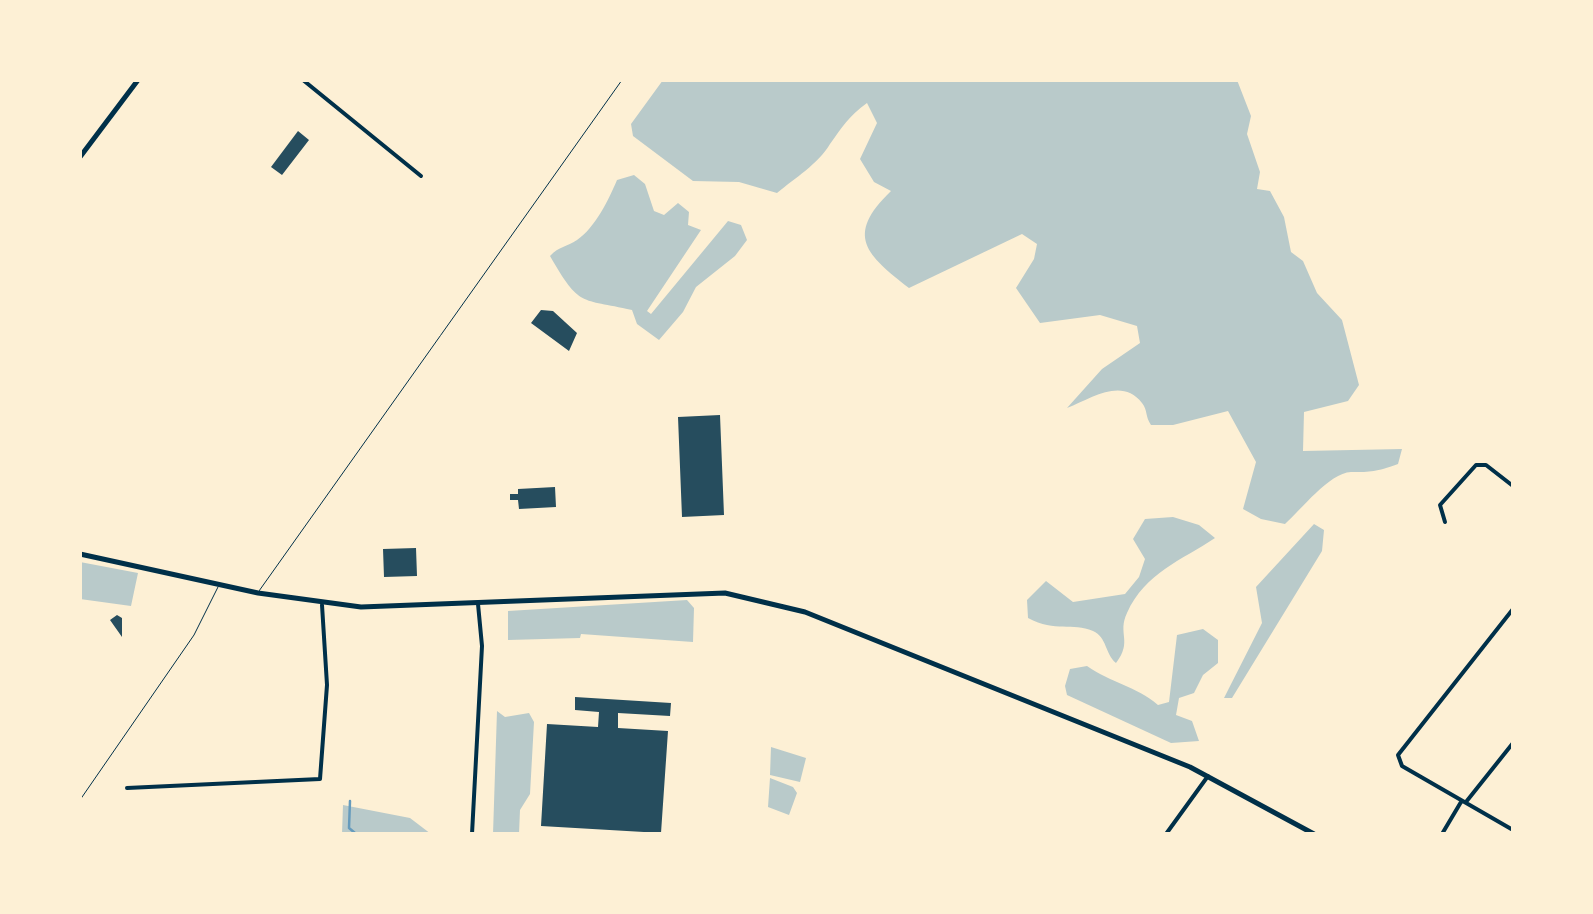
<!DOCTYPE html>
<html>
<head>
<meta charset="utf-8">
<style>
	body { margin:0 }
	#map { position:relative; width:1593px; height:914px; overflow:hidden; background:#fdf0d5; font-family:"Noto Sans",sans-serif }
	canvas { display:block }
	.frame { position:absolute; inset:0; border:82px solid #fdf0d5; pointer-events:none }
</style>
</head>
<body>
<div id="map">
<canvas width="1593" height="914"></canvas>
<div class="frame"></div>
</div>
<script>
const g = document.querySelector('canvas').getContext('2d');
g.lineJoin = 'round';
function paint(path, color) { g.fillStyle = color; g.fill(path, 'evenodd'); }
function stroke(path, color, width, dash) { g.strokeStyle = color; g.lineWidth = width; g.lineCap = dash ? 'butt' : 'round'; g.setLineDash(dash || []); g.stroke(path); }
paint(new Path2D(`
	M663 80H1237L1251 116 1247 134 1260 172 1257 189 1270 191 1284 217 1291 252 1303 261 1317 293 1342 320 1359 385 1348 401 1304 412 1303 451 1402 449 1398 464C1375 472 1372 472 1351 472 1329 473 1301 510 1285 524L1261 519 1243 509 1256 462 1228 411 1173 425H1151C1145 416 1148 411 1142 403 1122 377 1092 398 1067 408L1102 369 1140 343 1137 326 1100 315 1040 323 1016 288 1034 259 1037 244 1022 234 909 288C867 255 844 236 891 191L874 182 860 159 877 123 867 103C849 116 842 127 830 144 818 164 795 178 777 193L739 182 693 181 633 136 631 124Z
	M634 175 645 184 654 211 664 215 678 203 689 212 688 225 701 230 647 311 651 314 728 221 741 225 747 240 735 256 696 287 683 312 659 340 637 324 632 310C580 298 580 308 550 256 559 246 567 247 577 240 595 228 609 199 617 180Z
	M1173 517 1199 525 1215 538C1182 560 1145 573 1127 613 1117 634 1133 641 1116 663 1105 654 1107 637 1093 631 1072 622 1056 633 1028 618L1027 600 1046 581 1073 602 1125 594 1139 577 1145 559 1133 539 1145 519Z
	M1314 524 1324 530 1322 551 1232 698H1224L1262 623 1256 587Z
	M80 562 138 573 131 606 80 599Z
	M687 600 694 608 693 642 581 634 580 638 508 640V611Z
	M1203 629 1218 640V663L1203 675 1194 693 1179 698 1176 715 1192 721 1199 741 1171 743 1067 695 1065 686 1070 669 1087 666C1111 683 1136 686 1158 705L1169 702 1177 635Z
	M497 711 505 717 529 713 534 722 530 794 520 810 519 834H493Z
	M771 747 806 758 800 782 770 775Z
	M770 778 793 787 797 793 789 815 768 807Z
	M343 805 410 818 431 834H342Z`), '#b9caca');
stroke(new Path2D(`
	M350 801 349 828 355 833`), '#669bbc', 2.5);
paint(new Path2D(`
	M298 131 309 140 282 175 271 167Z
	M541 310 553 311 577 333 569 351 531 323Z
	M720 415 724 515 682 517 678 417Z
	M555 487 556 507 519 509 518 500H510V494H518V489Z
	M416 548 417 576 384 577 383 549Z
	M117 615 122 618V637L110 620Z
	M575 697 671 703 670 716 618 713V728L668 731 661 833 541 826 547 724 598 727 599 712 575 710Z`), '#264d5e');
stroke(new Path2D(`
	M259 591 622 80
	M80 800 194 635 218 587`), '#003049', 1);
stroke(new Path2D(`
	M303 80 421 176
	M1445 522 1440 505 1476 465H1486L1513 486
	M1513 609 1398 755 1402 766 1513 830
	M127 788 320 779 327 685 322 605
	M1466 802 1513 743
	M472 834 482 646 478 604
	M1166 834 1208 776
	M1442 834 1461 802`), '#003049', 4);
stroke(new Path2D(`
	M80 157 138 80
	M80 554 258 593 361 607 725 593 805 612 1190 767 1314 834`), '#003049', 5);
</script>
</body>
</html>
